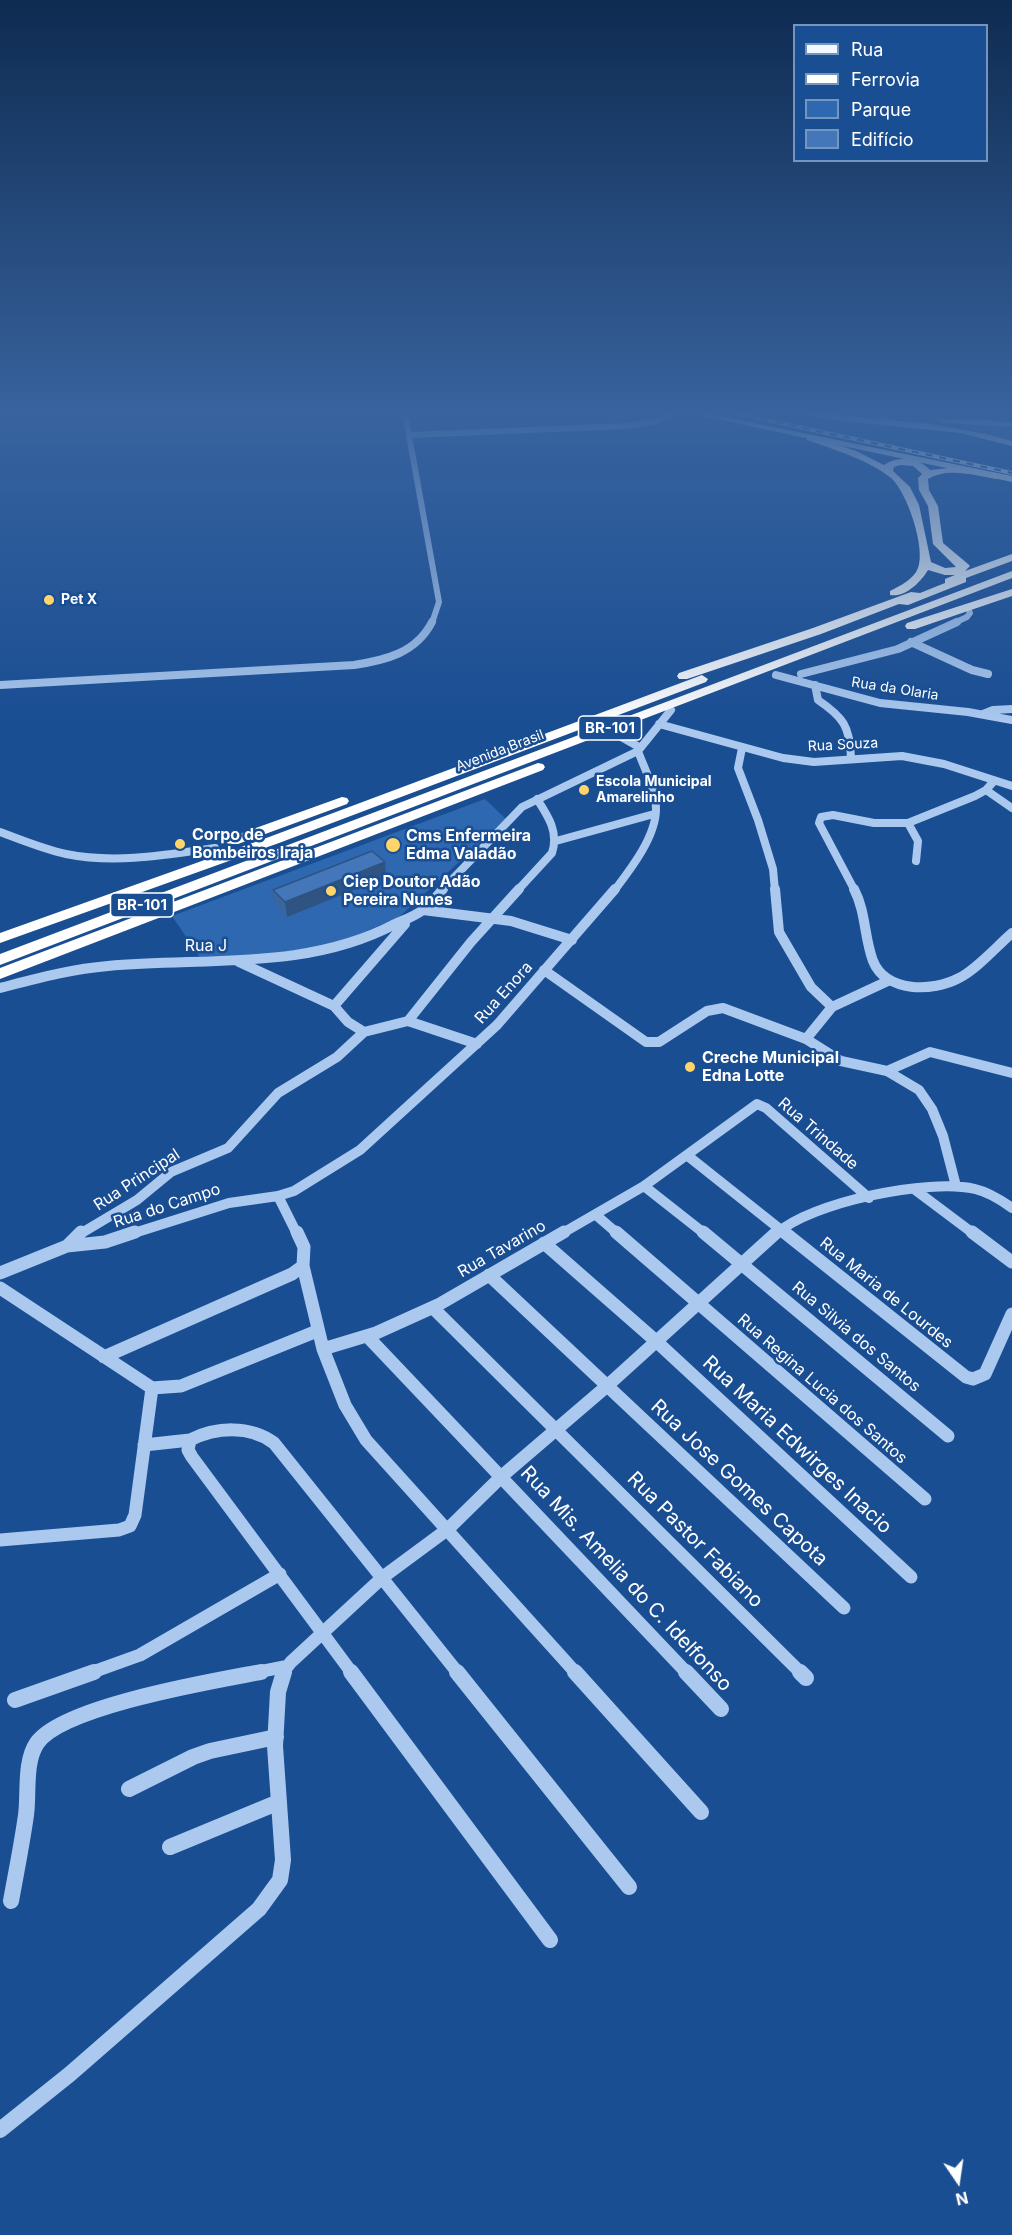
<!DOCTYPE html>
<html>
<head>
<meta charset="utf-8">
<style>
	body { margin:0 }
	#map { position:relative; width:1012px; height:2235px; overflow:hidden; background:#1a4e93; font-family:Inter,sans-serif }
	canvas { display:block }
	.legend { position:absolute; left:793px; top:24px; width:195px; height:138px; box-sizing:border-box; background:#1a4e93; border:2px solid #7695be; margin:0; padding:8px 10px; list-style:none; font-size:18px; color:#fff }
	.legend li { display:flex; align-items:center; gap:12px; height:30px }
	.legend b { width:30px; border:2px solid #7695be }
	.north { position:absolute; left:928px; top:2151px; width:60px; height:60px; -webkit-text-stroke:4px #1a4e93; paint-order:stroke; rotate:167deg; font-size:16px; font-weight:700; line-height:24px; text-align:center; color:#fff }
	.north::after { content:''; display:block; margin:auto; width:21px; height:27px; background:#fff; clip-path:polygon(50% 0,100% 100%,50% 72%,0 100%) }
</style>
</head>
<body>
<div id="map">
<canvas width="1012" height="2235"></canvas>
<ul class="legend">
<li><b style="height:8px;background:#f3f8ff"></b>Rua</li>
<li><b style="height:8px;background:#fff"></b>Ferrovia</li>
<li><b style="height:16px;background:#2d68b1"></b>Parque</li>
<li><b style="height:16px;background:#4377ba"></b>Edifício</li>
</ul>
<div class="north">N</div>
</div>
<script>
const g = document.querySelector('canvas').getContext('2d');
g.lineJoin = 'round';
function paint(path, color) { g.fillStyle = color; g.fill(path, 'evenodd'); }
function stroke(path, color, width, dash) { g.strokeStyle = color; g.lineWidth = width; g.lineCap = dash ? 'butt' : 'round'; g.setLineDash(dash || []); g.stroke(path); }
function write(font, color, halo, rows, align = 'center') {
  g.font = font + ' Inter,sans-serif'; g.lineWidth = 5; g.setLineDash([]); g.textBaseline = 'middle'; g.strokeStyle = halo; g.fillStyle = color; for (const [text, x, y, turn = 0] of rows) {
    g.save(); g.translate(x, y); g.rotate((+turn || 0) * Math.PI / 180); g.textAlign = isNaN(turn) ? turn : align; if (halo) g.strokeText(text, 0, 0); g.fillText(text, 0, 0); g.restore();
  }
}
paint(new Path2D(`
	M963 423 1012 427V442L956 426Z
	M485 799 506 819 399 917 337 944 277 953 201 959 172 916Z`), '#2d68b1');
stroke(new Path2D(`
	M405 413 439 602 432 623
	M878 413 883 419
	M935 413 942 421
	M1008 413 1012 415
	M409 435 626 426 652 422 672 413
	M954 623 967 617 970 613 968 608`), '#abc9ef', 6);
stroke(new Path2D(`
	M911 642 972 670 988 674
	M801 674 898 649 957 622
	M776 675 880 703 968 712 1012 720
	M0 685 354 665C386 660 416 653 432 622
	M815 685 818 700C843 717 850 726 851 758
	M983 714 993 710 1012 709
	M659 724 783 758 814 762 902 756 944 764 1012 786
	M616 734 639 747
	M742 748 738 768 758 820 773 869 775 891
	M986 790 1012 808
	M908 823 918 841 916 861
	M0 832C22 840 43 849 66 854 115 864 166 855 215 848
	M556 841 654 814
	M441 891 522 807 638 751
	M517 891 552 853C559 832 548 816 537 799
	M614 891C630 870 656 837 656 809 656 790 644 768 638 751L671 710
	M855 891 819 823 821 817 833 815 874 823H908L975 796 986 790 994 781`), '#abc9ef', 8);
stroke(new Path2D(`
	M775 889 779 932 811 987 832 1007
	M854 889C866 912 864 937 873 961 886 993 933 992 959 978 977 969 997 946 1012 933
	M423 910 511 921 572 940
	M239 962 334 1006 348 1022 364 1032 408 1021 477 1044
	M544 970 646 1042H659L707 1011 723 1008 806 1039 841 1061 887 1071 919 1090 932 1109 943 1136 956 1186
	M0 988C35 979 71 969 108 966 205 957 306 971 395 924 404 920 416 916 424 909 431 904 437 896 443 889
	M334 1006 405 924
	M408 1021 471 942 519 889
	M806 1039 832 1007 890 980
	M887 1071 930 1052 1012 1073
	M688 1156 786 1234
	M644 1186 705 1234
	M914 1189 974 1234
	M278 1196 297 1234
	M596 1215 618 1234
	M80 1234 137 1200 171 1172 228 1148 278 1093 337 1057 364 1032
	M131 1234 229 1203 278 1196 294 1191 360 1150 497 1025 615 889
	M561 1234 644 1186 757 1104 766 1108 869 1198
	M776 1234C811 1202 929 1178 975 1189 988 1192 1001 1200 1012 1208`), '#abc9ef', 10);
stroke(new Path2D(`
	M297 1232 304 1247 303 1266 323 1349 345 1405 366 1440 576 1673
	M616 1232 925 1499
	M703 1232 948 1436
	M784 1232 966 1377 973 1379 985 1374 1012 1314
	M972 1232 1012 1262
	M544 1243 657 1342 911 1577
	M67 1246 81 1232
	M0 1273 67 1246 105 1242 135 1232
	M489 1275 844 1608
	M0 1288 152 1388 181 1386 317 1331
	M433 1308 801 1673
	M367 1336 687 1673
	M323 1349 376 1333 438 1305 564 1232
	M104 1357 292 1274 303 1266
	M144 1445 190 1440
	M0 1540 119 1530 130 1526 135 1515 152 1388
	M90 1673 140 1655 280 1574
	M253 1673 288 1666
	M282 1673 291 1662 383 1577 448 1529 502 1476 607 1386 777 1232
	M352 1673 192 1457 188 1450 190 1440C216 1427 250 1425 274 1443L458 1673`), '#abc9ef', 13);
stroke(new Path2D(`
	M351 1672 550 1940
	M457 1672 629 1887
	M575 1672 701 1812
	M686 1672 721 1709
	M800 1672 806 1678
	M15 1700 94 1672
	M129 1789 193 1757 210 1751 276 1737
	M170 1847 279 1802
	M11 1901C16 1873 22 1844 26 1815 29 1794 24 1762 37 1743 63 1706 214 1681 261 1672
	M0 2130 70 2074 259 1909 280 1880 283 1860 275 1746 278 1692 284 1672`), '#abc9ef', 16);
paint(new Path2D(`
	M688 413H706L1012 476V482Z
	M795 413H819L933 424 986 434 1012 441V446L960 433 825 419Z
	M943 419 989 420 1012 423V427L946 423H943Z`), '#f3f8ff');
paint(new Path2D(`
	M810 435 856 451 884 465C898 455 919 457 930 470L958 467 1000 474 1001 476 996 479C974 475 948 467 928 479L929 490 938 506 943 543 968 564 970 566 965 571 1012 554V561L966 578V582L908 605 899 604 821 634 687 679H679L677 676 679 673 813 628 911 592 920 593 945 583V579L955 575H945L928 570C921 582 905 598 890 595V591C900 586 914 579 918 568 926 548 907 492 891 478 867 459 835 450 807 440V436ZM900 465 913 466 922 474 918 478 919 490 928 506 933 544 956 567 945 568 931 562 919 505 910 487 893 471 894 467Z
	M1012 571V578L0 965V954Z
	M1012 589V596L915 629H907L905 626 907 623Z
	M702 675 708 679 706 682 279 843 0 943V933L269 837Z
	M538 763 543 764 545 767 543 770 0 979V968Z
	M342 797 347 798 349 801 347 804 238 844H228L226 841 228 838Z`), '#fff');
const rail = new Path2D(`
	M734 413 1012 473`);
stroke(rail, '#fff', 4);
stroke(rail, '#1a4e93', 2, [7]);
paint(new Path2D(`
	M385 862 386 877 287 917 275 905 273 890Z`), '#3a66a0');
paint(new Path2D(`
	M385 862 386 877 287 917 285 902Z`), '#2f5382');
const building = new Path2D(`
	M372 851 385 862 285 902 273 890Z`);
paint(building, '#4377ba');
stroke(building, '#2f5382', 1.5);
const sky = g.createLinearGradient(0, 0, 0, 726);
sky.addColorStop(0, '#0e2b51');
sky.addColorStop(0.57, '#38639e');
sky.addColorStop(1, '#38639e00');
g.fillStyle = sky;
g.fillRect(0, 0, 1012, 726);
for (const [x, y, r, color] of [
	[49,600,6,"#ffd569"],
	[584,790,6,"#ffd569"],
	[180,844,6,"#ffd569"],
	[393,845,8,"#ffd569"],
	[331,891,6,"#ffd569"],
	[690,1067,6,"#ffd569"]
]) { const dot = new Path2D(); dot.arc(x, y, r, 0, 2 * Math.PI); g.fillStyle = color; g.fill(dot); stroke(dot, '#1a4e93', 2); }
write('bold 14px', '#fff', '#1a4e93', [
	["Pet X",61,600],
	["Escola Municipal",596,782],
	["Amarelinho",596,798]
], 'left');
write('14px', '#fff', '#1a4e93', [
	["Rua da Olaria",895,689,9],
	["Rua Souza",843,745,-3],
	["Avenida Brasil",500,751,-21]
]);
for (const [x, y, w] of [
	[610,728,63],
	[142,905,63]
]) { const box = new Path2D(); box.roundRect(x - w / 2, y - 12, w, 24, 4.5); g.fillStyle = '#1a4e93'; g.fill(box); stroke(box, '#fff', 1.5); }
write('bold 15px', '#fff', null, [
	["BR-101",610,728],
	["BR-101",142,905]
]);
write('bold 16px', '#fff', '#1a4e93', [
	["Corpo de",192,835],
	["Bombeiros Iraja",192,853],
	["Cms Enfermeira",406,836],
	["Edma Valadão",406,854],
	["Ciep Doutor Adão",343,882],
	["Pereira Nunes",343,900],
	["Creche Municipal",702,1058],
	["Edna Lotte",702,1076]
], 'left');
write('16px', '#fff', '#1a4e93', [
	["Rua J",206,946],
	["Rua Enora",504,993,-48],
	["Rua Trindade",818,1134,41],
	["Rua Principal",137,1180,-33],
	["Rua do Campo",167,1206,-18],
	["Rua Tavarino",502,1249,-30],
	["Rua Maria de Lourdes",886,1293,39],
	["Rua Silvia dos Santos",856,1337,40],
	["Rua Regina Lucia dos Santos",822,1389,41]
]);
write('20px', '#fff', '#1a4e93', [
	["Rua Maria Edwirges Inacio",797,1445,43],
	["Rua Jose Gomes Capota",739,1483,43],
	["Rua Pastor Fabiano",695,1540,45],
	["Rua Mis. Amelia do C. Idelfonso",626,1579,47]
]);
</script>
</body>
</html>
